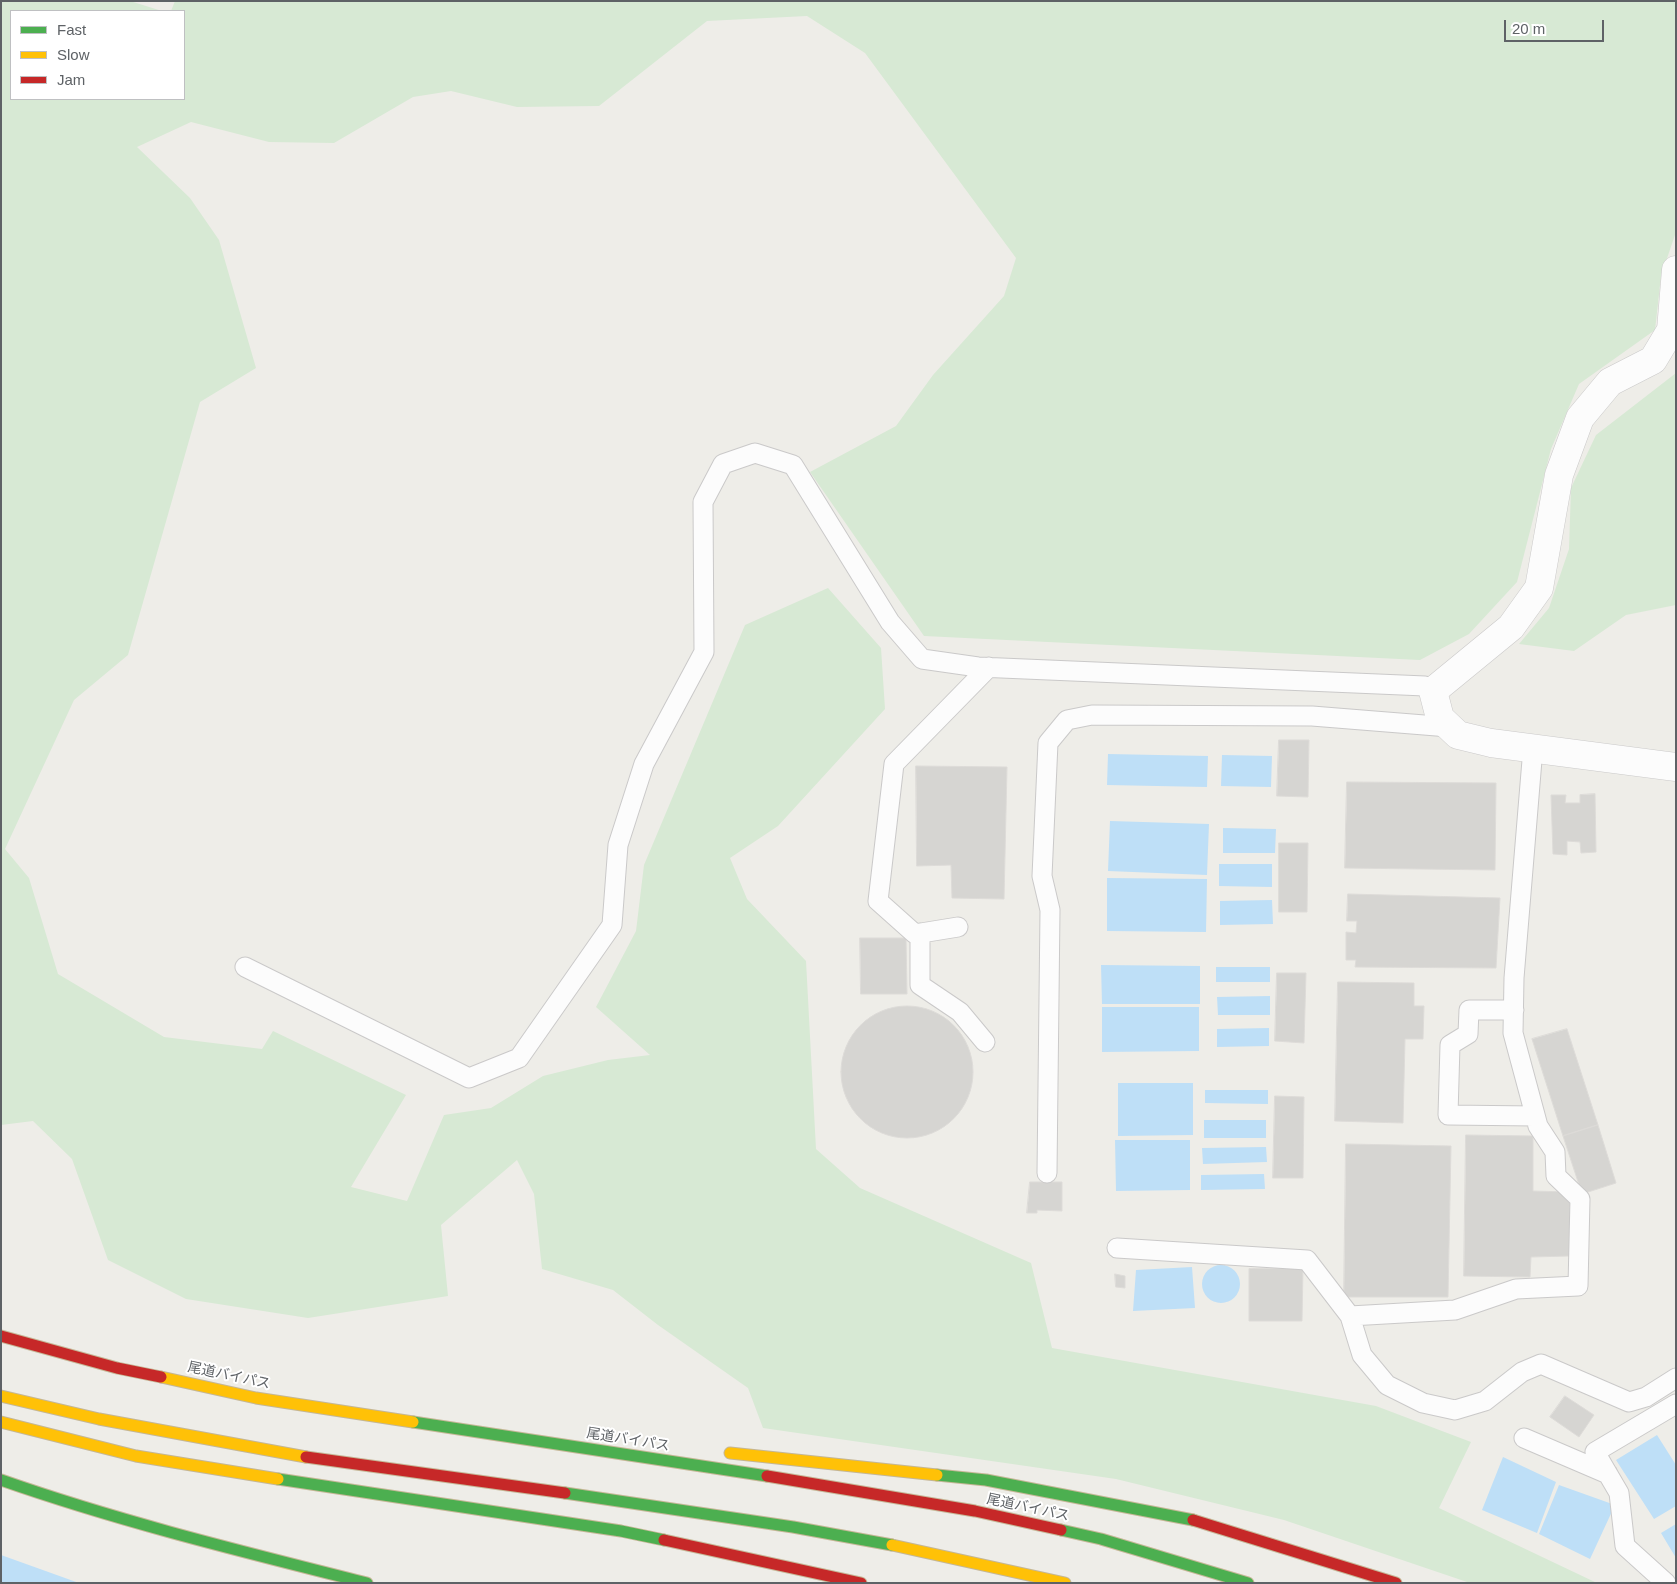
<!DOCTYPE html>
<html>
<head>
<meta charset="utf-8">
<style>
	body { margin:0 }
	#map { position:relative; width:1677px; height:1584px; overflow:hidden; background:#eeede8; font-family:Helvetica,sans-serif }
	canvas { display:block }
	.frame { position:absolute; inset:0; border:2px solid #5e6266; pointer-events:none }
	.legend { position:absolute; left:10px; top:10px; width:175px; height:90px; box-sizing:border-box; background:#fff; border:1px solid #bfc0c2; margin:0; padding:6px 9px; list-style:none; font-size:15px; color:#5e6266 }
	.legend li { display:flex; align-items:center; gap:10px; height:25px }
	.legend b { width:25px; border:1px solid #bfc0c2 }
	.scale { position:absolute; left:1504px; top:20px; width:100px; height:22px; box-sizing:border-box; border:2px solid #5e6266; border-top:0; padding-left:6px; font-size:15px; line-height:18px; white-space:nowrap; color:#5e6266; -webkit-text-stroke:4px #fff; paint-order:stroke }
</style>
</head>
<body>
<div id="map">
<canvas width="1677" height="1584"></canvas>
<div class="frame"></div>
<ul class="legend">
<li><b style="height:6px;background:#4caf50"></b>Fast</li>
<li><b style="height:6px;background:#ffc107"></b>Slow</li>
<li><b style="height:6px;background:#c62828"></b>Jam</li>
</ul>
<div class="scale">20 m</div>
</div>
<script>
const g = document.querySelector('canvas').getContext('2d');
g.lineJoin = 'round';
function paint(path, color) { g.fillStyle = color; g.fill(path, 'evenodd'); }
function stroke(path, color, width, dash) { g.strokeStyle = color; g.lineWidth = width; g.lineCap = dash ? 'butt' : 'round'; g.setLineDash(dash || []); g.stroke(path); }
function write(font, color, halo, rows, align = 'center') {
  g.font = font + ' Helvetica,"Noto Sans JP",sans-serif'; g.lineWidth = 4; g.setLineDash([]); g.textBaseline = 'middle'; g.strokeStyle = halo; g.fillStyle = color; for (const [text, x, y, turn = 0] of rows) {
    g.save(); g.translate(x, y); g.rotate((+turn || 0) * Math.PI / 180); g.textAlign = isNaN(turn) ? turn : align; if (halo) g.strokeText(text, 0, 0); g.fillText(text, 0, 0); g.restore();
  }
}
paint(new Path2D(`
	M1 1H130L162 11H11V99H184V11H171L175 1H1676V232L1661 276 1655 330 1579 384 1551 449 1517 582 1469 634 1420 660 924 636 810 472 896 426 933 375 1004 296 1016 258 865 53 807 16 707 21 599 106 517 107 451 91 413 97 334 143 269 142 191 122 137 147 190 198 219 240 256 368 200 402 128 655 74 700 5 849 29 878 58 974 164 1037 262 1049 273 1031 406 1095 351 1187 407 1201 444 1115 491 1108 543 1076 608 1060 650 1055 596 1007 636 931 644 865 745 625 828 588 881 648 885 709 778 826 730 858 747 899 806 961 816 1149 860 1188 1031 1263 1052 1348 1376 1406 1471 1442 1439 1508 1597 1583H1470L1284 1520 1116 1479 763 1428 748 1388 658 1325 613 1290 542 1269 534 1194 517 1160 441 1225 448 1296 308 1318 186 1299 108 1260 72 1159 33 1121 1 1125Z
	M1676 373V605L1626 615 1574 651 1519 644 1549 608 1569 549 1571 488 1596 435Z`), '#d7e9d4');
paint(new Path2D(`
	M1108 754 1208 756 1207 787 1107 785Z
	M1222 755 1272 756 1271 787 1221 786Z
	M1110 821 1209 824 1207 875 1108 871Z
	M1223 828 1276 829 1275 853H1223Z
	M1219 864H1272V887L1219 886Z
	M1107 878 1207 879 1206 932 1107 931Z
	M1272 900 1273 924 1220 925V901Z
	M1101 965 1200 966V1004H1102Z
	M1216 967H1270V982H1216Z
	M1270 996V1015H1218L1217 997Z
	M1102 1007H1199V1051L1102 1052Z
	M1269 1028V1046L1217 1047V1029Z
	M1118 1083H1193V1135L1118 1136Z
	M1205 1090H1268V1104L1205 1103Z
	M1204 1120H1266V1138H1204Z
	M1115 1140H1190V1190L1116 1191Z
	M1266 1147 1267 1162 1203 1164 1202 1148Z
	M1264 1174 1265 1189 1201 1190V1175Z
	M1202 1284a19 19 0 1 1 38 0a19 19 0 1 1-38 0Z
	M1192 1267 1195 1308 1133 1311 1136 1270Z
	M1657 1435 1676 1465V1506L1654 1519 1616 1460Z
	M1503 1457 1556 1482 1537 1533 1482 1510Z
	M1559 1485 1615 1505 1590 1559 1539 1534Z
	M1676 1524V1558L1661 1533Z
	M1 1555 79 1583H1Z`), '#bedff7');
const building = new Path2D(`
	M1279 740H1309L1308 797 1277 796Z
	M916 766 1007 767 1004 899 952 898 951 865 917 866Z
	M1347 782 1496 783 1495 870 1345 868Z
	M1595 794 1596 852 1581 853 1580 842 1567 841V855L1553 854 1551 795H1566L1565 803H1580V795Z
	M1279 843H1308L1307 912H1279Z
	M1348 894 1500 898 1496 968 1355 967 1356 960H1346V932L1356 933 1357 921H1347Z
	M860 938H906L907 994H861Z
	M1277 973H1306L1304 1043 1275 1041Z
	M1338 982 1414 983V1006H1424L1423 1039H1405L1403 1123 1335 1121Z
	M841 1072a66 66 0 1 1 132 0a66 66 0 1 1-132 0Z
	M1567 1029 1598 1125 1563 1136 1532 1039Z
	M1275 1096 1304 1097 1303 1178H1273Z
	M1598 1125 1616 1183 1582 1194 1563 1136Z
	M1466 1135 1533 1136V1191L1570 1192 1569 1256 1531 1257 1530 1277 1464 1276Z
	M1346 1144 1451 1146 1448 1297H1344Z
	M1030 1182H1062V1211L1037 1210V1213H1027Z
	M1303 1268 1302 1321H1249V1269Z
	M1115 1274 1125 1276V1288L1116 1287Z
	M1565 1396 1594 1415 1579 1437 1550 1417Z`);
paint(building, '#d6d5d2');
stroke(building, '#dddbd8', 1);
const lane = new Path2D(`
	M1533 748 1514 978 1513 1033 1538 1126 1555 1152 1556 1176 1580 1199 1578 1286 1516 1289 1455 1310 1350 1316 1362 1355 1387 1385 1423 1403 1455 1410 1485 1401 1522 1372 1541 1364 1629 1402 1646 1397 1676 1378
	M958 927 915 934 878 901 894 764 989 667
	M920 933V985L960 1012 985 1042
	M245 967 469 1078 519 1058 612 925 618 845 644 764 704 652 703 502 723 464 755 453 793 465 890 622 922 659 978 667 1425 686 1433 691
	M1514 1010H1469L1468 1034 1450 1045 1448 1115 1535 1116
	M1047 1173 1050 910 1042 876 1048 743 1067 720 1092 715 1312 716 1449 727
	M1117 1248 1307 1260 1350 1316
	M1524 1438 1608 1474
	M1666 1583 1625 1546 1619 1493 1595 1452 1676 1404`);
const street = new Path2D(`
	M1676 270 1671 330 1653 360 1610 382 1580 418 1559 475 1539 588 1511 627 1433 691 1440 718 1458 735 1491 743 1676 767`);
const fast = new Path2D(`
	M413 1422 767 1476
	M937 1475 986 1480 1193 1520
	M278 1479 621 1531 664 1540
	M1 1480C121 1522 244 1552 367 1583
	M565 1493 793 1527 892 1545
	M1061 1530 1101 1539 1248 1583`);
const slow = new Path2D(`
	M161 1377 256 1398 413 1422
	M1 1396 99 1419 306 1457
	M1 1422 136 1456 278 1479
	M730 1453 937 1475
	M892 1545 1065 1583`);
const jam = new Path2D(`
	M1 1336 117 1368 161 1377
	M306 1457 565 1493
	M767 1476 975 1511 1061 1530
	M1193 1520 1396 1583
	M664 1540 861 1583`);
stroke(lane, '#cac9c9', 21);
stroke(street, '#cac9c9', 29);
stroke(fast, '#c5b796', 13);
stroke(slow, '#c5b796', 13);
stroke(jam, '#c5b796', 13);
stroke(lane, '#fcfcfc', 19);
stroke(street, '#fcfcfc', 28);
stroke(fast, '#4caf50', 11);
stroke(slow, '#ffc107', 11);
stroke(jam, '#c62828', 11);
write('14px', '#5e6266', '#fff', [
	["尾道バイパス",229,1376,12],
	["尾道バイパス",628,1440,9],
	["尾道バイパス",1028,1508,12]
]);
</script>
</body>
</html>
